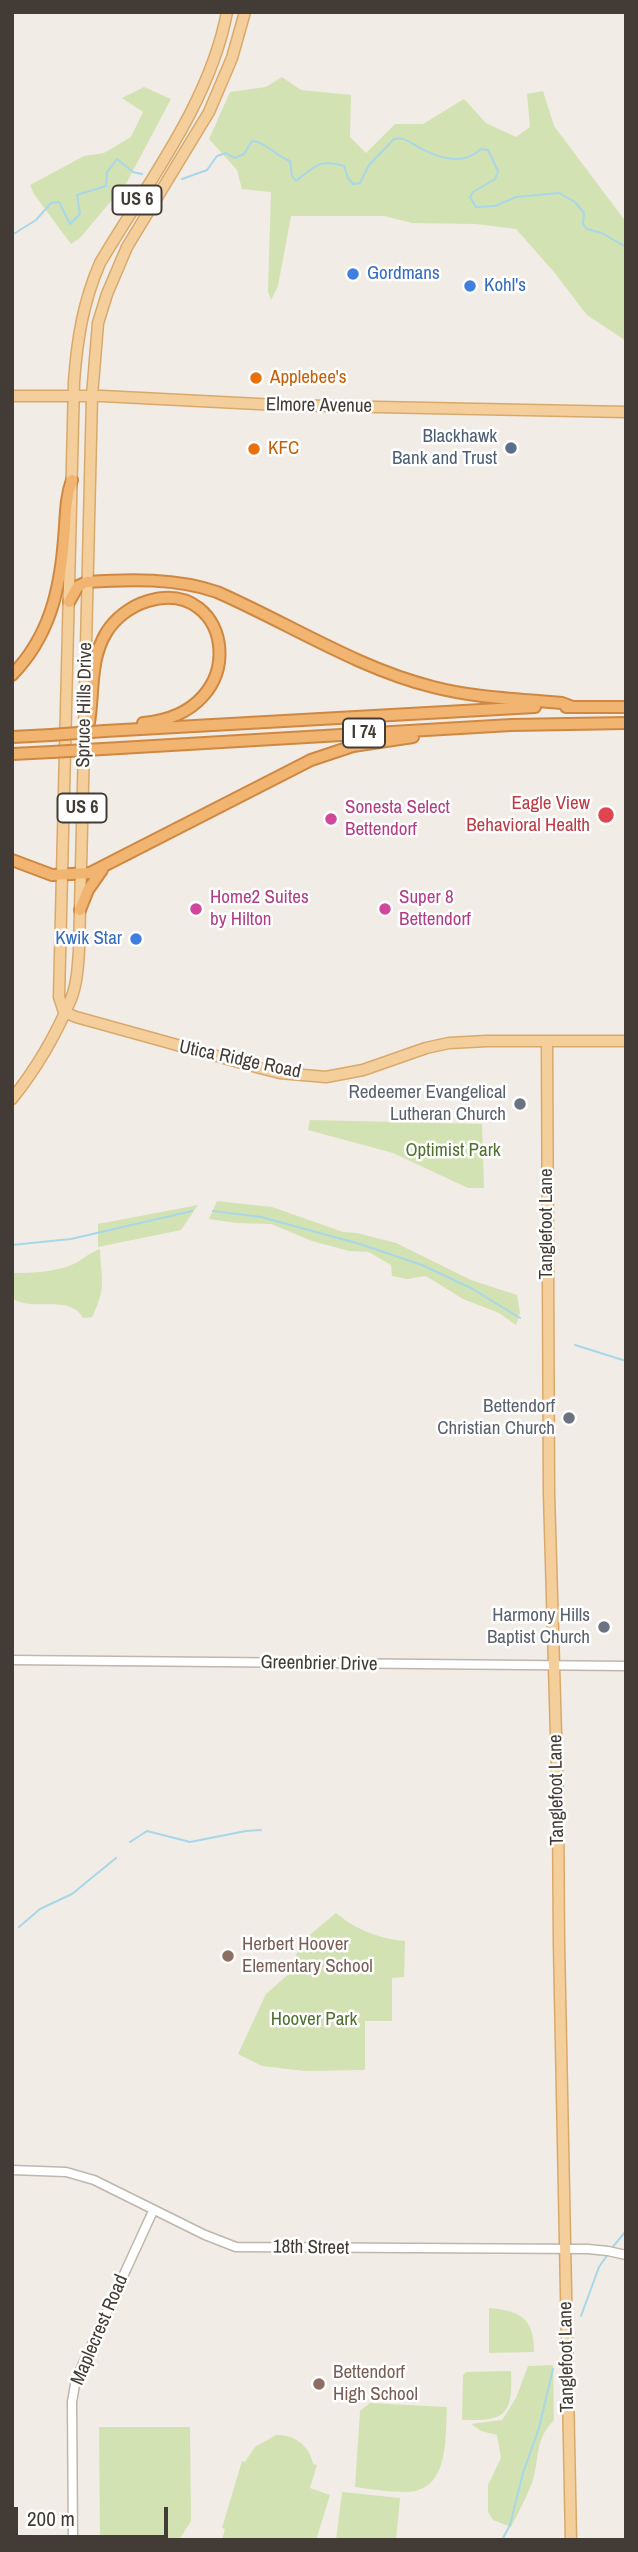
<!DOCTYPE html>
<html>
<head>
<meta charset="utf-8">
<style>
	body { margin:0 }
	#map { position:relative; width:638px; height:2552px; overflow:hidden; background:#f1ece6; font-family:"Archivo Narrow",sans-serif }
	canvas { display:block }
	.frame { position:absolute; inset:0; border:14px solid #433c36; pointer-events:none }
	.scale { position:absolute; left:14px; top:2507px; width:154px; height:32px; box-sizing:border-box; border:4px solid #433c36; border-top:0; padding-left:9px; font-size:21px; line-height:24px; white-space:nowrap; color:#433c36; -webkit-text-stroke:5px #fff; paint-order:stroke }
</style>
</head>
<body>
<div id="map">
<canvas width="638" height="2552"></canvas>
<div class="frame"></div>
<div class="scale">200 m</div>
</div>
<script>
const g = document.querySelector('canvas').getContext('2d');
g.lineJoin = 'round';
function paint(path, color) { g.fillStyle = color; g.fill(path, 'evenodd'); }
function stroke(path, color, width, dash) { g.strokeStyle = color; g.lineWidth = width; g.lineCap = dash ? 'butt' : 'round'; g.setLineDash(dash || []); g.stroke(path); }
function write(font, color, halo, rows, align = 'center') {
  g.font = font + ' "Archivo Narrow",sans-serif'; g.lineWidth = 5; g.setLineDash([]); g.textBaseline = 'middle'; g.strokeStyle = halo; g.fillStyle = color; for (const [text, x, y, turn = 0] of rows) {
    g.save(); g.translate(x, y); g.rotate((+turn || 0) * Math.PI / 180); g.textAlign = isNaN(turn) ? turn : align; if (halo) g.strokeText(text, 0, 0); g.fillText(text, 0, 0); g.restore();
  }
}
paint(new Path2D(`
	M282 77 301 90 351 95 350 137 366 153 395 124H423L464 99 486 123 516 137 530 127 527 94 543 91 554 126 626 222V341L587 315 554 272 516 229 476 224 412 223 384 216H291L278 286 271 300 268 292 271 192 242 189 237 170 209 139 230 92 266 87Z
	M144 87 171 99 127 182 80 238 71 244 34 194 30 185 84 156 104 153 131 137 143 112 122 98Z
	M310 1120 482 1124 484 1188H468L393 1153 308 1130Z
	M217 1201 272 1207 343 1232 357 1233 396 1243 471 1280 517 1295 520 1313 516 1325 499 1313 463 1299 426 1276 407 1279 392 1276 391 1265 369 1252 349 1251 312 1241 271 1224 237 1223 209 1219Z
	M198 1205 181 1230 98 1247V1224Z
	M100 1249C101 1280 107 1287 92 1317L83 1318C69 1293 32 1313 12 1298L13 1273C32 1273 59 1272 76 1263 84 1258 91 1252 100 1249Z
	M336 1913C357 1930 377 1938 405 1941L404 1977 392 1978V2021H365V2070L305 2071 262 2066 238 2054 266 1994 291 1972 300 1943Z
	M489 2308C521 2311 534 2318 534 2352L489 2353Z
	M553 2365 554 2420C535 2441 540 2451 534 2476 529 2494 519 2511 511 2527L493 2520 488 2512V2485L501 2458 497 2435 481 2431 471 2424 502 2420 516 2398 528 2366Z
	M511 2371C513 2416 505 2421 462 2420L463 2375 466 2372Z
	M370 2403 447 2407C445 2438 450 2492 405 2492 388 2492 371 2489 355 2487L360 2411Z
	M99 2427H190L191 2521 179 2540H100Z
	M276 2435C294 2434 310 2446 313 2464L317 2465 310 2488 330 2495 316 2540H222L225 2529 222 2528 242 2461 245 2462 255 2447Z
	M342 2492 400 2498 396 2540H336Z`), '#d3e2b2');
stroke(new Path2D(`
	M182 179 207 170 217 156 226 153 235 158 244 154 252 141C266 142 276 156 290 161L292 176 296 181C315 166 319 159 344 166L348 178 353 184 360 183 369 165 394 139C405 137 411 143 420 148 440 159 463 166 481 149L488 150 498 171 495 179 473 192 470 197 476 207 495 206 516 197 559 193 575 202 584 213 583 224 587 229 602 233 626 247
	M12 235 36 220 51 203 59 202 70 224 80 214 77 195 106 186 107 172 117 159 133 172 142 174
	M213 1211 261 1217 360 1244 422 1265 471 1288 520 1318
	M12 1245 71 1239 192 1211
	M575 1345 626 1361
	M130 1842 147 1831 190 1842 246 1831 261 1830
	M19 1927 40 1909 72 1894 116 1858
	M611 2249 626 2231
	M581 2316 599 2267 608 2254
	M502 2540 510 2525 523 2473 539 2428 553 2369`), '#a7d7e9', 2);
const minor = new Path2D(`
	M12 1660 626 1666
	M12 2170 66 2172 94 2180 205 2235 236 2247 588 2249 608 2251 626 2255
	M73 2540 72 2402 76 2379 153 2211`);
const major = new Path2D(`
	M12 396H102L278 405 626 412
	M84 729 92 396 98 323 107 294 127 247 209 112 232 58 245 12
	M64 1012 59 997 74 382C77 340 83 302 100 263 146 185 210 103 227 12
	M64 1012 76 1017 260 1068 280 1073 326 1077 363 1070 426 1048 449 1043 487 1041H626
	M547 1041 549 1493 558 1804 559 1944 571 2540
	M12 1099C36 1069 56 1035 71 999 77 984 78 966 79 950L84 744`);
const highway = new Path2D(`
	M69 602 78 586 87 582C129 579 177 578 217 592 288 623 357 668 433 687 475 698 519 699 562 703L573 707
	M12 675C49 637 60 591 64 539 66 519 65 499 72 480
	M566 707H626
	M105 731 535 707
	M12 737 51 735
	M84 742C97 707 86 666 106 633 115 618 131 606 148 601 233 576 255 713 143 723
	M103 749 511 725 626 723
	M12 754 52 752
	M12 860 52 875 90 873 311 760 353 746 413 737
	M80 910 88 890 102 870`);
stroke(minor, '#bfb6ac', 11);
stroke(major, '#d9a96c', 13);
stroke(highway, '#cf8842', 14);
stroke(minor, '#fff', 8);
stroke(major, '#f5cf9b', 10);
stroke(highway, '#f1b571', 10);
const highwayBridge = new Path2D(`
	M51 735 105 731
	M52 752 103 749`);
stroke(highwayBridge, '#cf8842', 14, []);
stroke(highwayBridge, '#f1b571', 10);
for (const [x, y, r, color] of [
	[353,274,7,"#3f7fe0"],
	[470,286,7,"#3f7fe0"],
	[256,378,7,"#e8710a"],
	[511,448,7,"#5c6f8a"],
	[254,449,7,"#e8710a"],
	[606,815,9,"#e0444e"],
	[331,819,7,"#d1479c"],
	[196,909,7,"#d1479c"],
	[385,909,7,"#d1479c"],
	[136,939,7,"#3f7fe0"],
	[520,1104,7,"#6b7280"],
	[569,1418,7,"#6b7280"],
	[604,1627,7,"#6b7280"],
	[228,1956,7,"#8d6e63"],
	[319,2384,7,"#8d6e63"]
]) { const dot = new Path2D(); dot.arc(x, y, r, 0, 2 * Math.PI); g.fillStyle = color; g.fill(dot); stroke(dot, '#fff', 2.5); }
for (const [x, y, w] of [
	[137,200,49],
	[364,733,42],
	[82,808,49]
]) { const box = new Path2D(); box.roundRect(x - w / 2, y - 14.5, w, 29, 5); g.fillStyle = '#fff'; g.fill(box); stroke(box, '#433c36', 2); }
write('bold 18px', '#433c36', null, [
	["US 6",137,200],
	["I 74",364,733],
	["US 6",82,808]
]);
write('19px', '#366cbe', '#fff', [
	["Gordmans",367,274],
	["Kohl's",484,286],
	["Kwik Star",122,939,"right"]
], 'left');
write('19px', '#c56008', '#fff', [
	["Applebee's",270,378],
	["KFC",268,449]
], 'left');
write('19px', '#433c36', '#fff', [
	["Elmore Avenue",319,406,1],
	["Spruce Hills Drive",85,705,-89],
	["Utica Ridge Road",240,1060,12],
	["Tanglefoot Lane",547,1224,-90],
	["Greenbrier Drive",319,1664,1],
	["Tanglefoot Lane",557,1790,-91],
	["18th Street",311,2248,1],
	["Maplecrest Road",100,2330,-67],
	["Tanglefoot Lane",567,2357,-91]
]);
write('19px', '#4e5e75', '#fff', [
	["Blackhawk",497,437],
	["Bank and Trust",497,459]
], 'right');
write('19px', '#be3a42', '#fff', [
	["Eagle View",590,804],
	["Behavioral Health",590,826]
], 'right');
write('19px', '#b23c85', '#fff', [
	["Sonesta Select",345,808],
	["Bettendorf",345,830],
	["Home2 Suites",210,898],
	["by Hilton",210,920],
	["Super 8",399,898],
	["Bettendorf",399,920]
], 'left');
write('19px', '#5b616d', '#fff', [
	["Redeemer Evangelical",506,1093],
	["Lutheran Church",506,1115],
	["Bettendorf",555,1407],
	["Christian Church",555,1429],
	["Harmony Hills",590,1616],
	["Baptist Church",590,1638]
], 'right');
write('19px', '#50702e', '#fff', [
	["Optimist Park",453,1151],
	["Hoover Park",314,2020]
]);
write('19px', '#785e54', '#fff', [
	["Herbert Hoover",242,1945],
	["Elementary School",242,1967],
	["Bettendorf",333,2373],
	["High School",333,2395]
], 'left');
</script>
</body>
</html>
